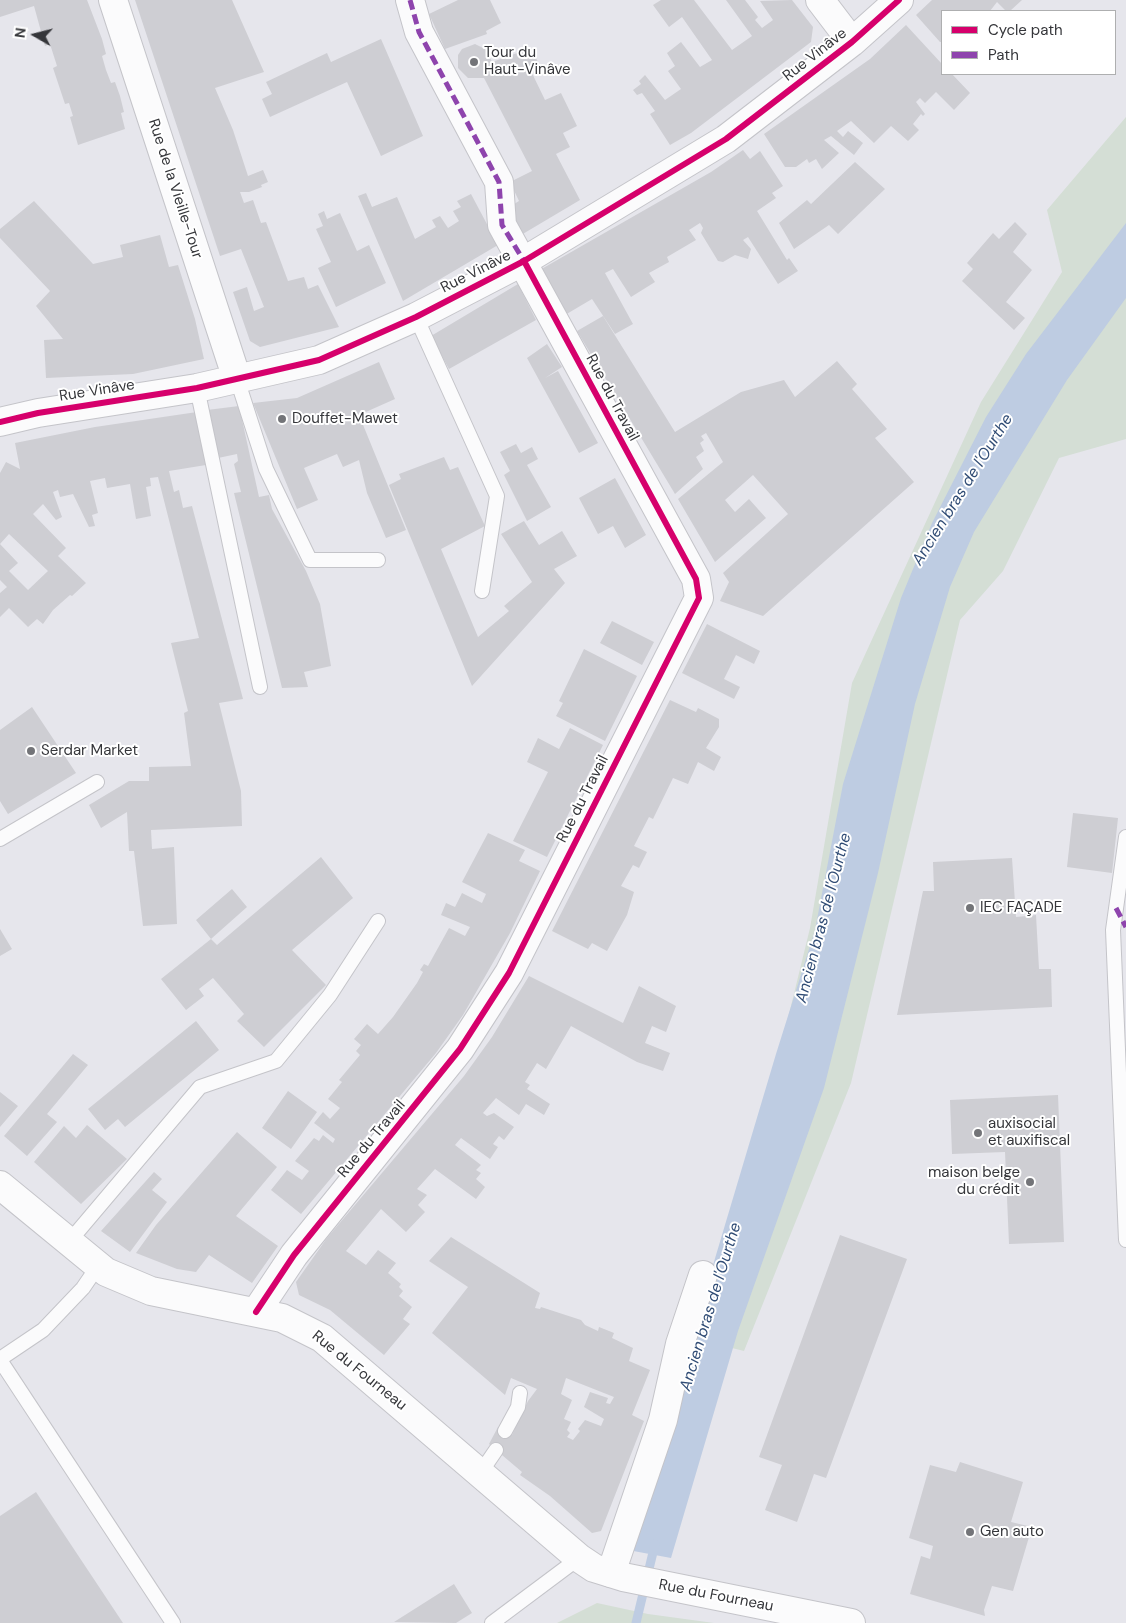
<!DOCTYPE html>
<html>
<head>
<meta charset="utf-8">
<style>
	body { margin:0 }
	#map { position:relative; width:1126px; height:1623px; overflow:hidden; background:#e6e6ec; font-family:"DM Sans",sans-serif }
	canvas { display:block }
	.legend { position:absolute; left:941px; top:10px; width:175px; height:65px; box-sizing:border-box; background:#fff; border:1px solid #aeafb0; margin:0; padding:6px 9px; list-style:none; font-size:15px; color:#35363a }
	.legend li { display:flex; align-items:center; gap:10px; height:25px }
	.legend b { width:25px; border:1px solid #aeafb0 }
	.north { position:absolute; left:10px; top:10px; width:50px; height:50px; -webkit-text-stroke:4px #fff; paint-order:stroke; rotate:278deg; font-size:14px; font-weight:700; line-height:20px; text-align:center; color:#35363a }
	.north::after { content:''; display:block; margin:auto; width:18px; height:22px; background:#35363a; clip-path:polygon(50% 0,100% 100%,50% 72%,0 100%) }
</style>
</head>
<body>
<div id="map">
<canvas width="1126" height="1623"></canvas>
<ul class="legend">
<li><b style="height:6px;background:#d6006c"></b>Cycle path</li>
<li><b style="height:6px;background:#8e44ad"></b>Path</li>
</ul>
<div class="north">N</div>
</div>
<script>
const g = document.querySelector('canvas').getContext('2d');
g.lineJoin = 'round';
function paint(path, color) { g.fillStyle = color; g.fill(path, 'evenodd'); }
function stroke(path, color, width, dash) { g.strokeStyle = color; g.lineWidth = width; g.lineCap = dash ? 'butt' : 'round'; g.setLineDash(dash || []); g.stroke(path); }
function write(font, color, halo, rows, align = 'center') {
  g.font = font + ' "DM Sans",sans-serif'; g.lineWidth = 4; g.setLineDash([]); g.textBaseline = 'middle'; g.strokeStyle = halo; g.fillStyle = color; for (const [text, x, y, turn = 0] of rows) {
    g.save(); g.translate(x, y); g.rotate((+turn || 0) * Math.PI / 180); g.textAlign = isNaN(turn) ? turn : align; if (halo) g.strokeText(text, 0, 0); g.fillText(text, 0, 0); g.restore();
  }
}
paint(new Path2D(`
	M1126 117V439L1059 458 1003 571 960 620 851 1083 744 1351 700 1340 772 1084 810 928 852 683 981 402 1062 272 1047 210Z
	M597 1603 648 1614 714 1623H557Z`), '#d4ded5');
paint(new Path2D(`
	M1126 223V298L1067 380 974 532 950 587 915 704 878 873 824 1088 738 1331 671 1558 628 1550 776 1054 815 930 843 784 901 598 932 523 986 417 1026 354Z`), '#becce2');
stroke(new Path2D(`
	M636 1623 655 1544`), '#becce2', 9);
paint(new Path2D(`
	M0 0H87L102 39 106 54 102 56 106 70 111 83 115 82 120 96 124 112 121 113 125 129 78 145 70 117 73 116 69 103 65 104 53 68 57 66 50 44 45 46 34 6 0 17Z
	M135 0H232L264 72 215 88 233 130 248 176 263 170 268 182 261 185 262 187 249 192H240L244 203 253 200 261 223 266 222 288 281 304 277 308 289 318 285 339 327 260 347 250 341 233 292 247 287 254 311 264 307 241 249 220 256Z
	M458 0H490L501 23 486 31 487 34 445 49 429 14Z
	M661 0H694L732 50 752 36 726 0H745L758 17 755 20 762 28 773 20 760 1 792 0 813 27 811 42 691 133 670 145 650 114 655 111 642 93 637 95 633 90 641 84 639 81 645 75 665 100 681 89 668 71 675 66 667 53 681 42 700 67 712 60 682 17 669 27 653 5Z
	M932 0H1022L1010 11H1006L997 2 990 11H942V42H940L916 15Z
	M906 25 942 64V74H952L970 93 954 110 936 92 925 103 920 98 916 102 925 114 923 116 921 114 913 124 919 130 908 141 891 126 874 143 851 121 837 131 843 137 848 131 863 143 854 155 831 136 824 140 839 153 822 169 816 159 809 163 807 159 796 167H785L764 134 870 59Z
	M381 39 423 136 381 156 347 82 270 117 262 99 272 94 266 82 327 53 331 62Z
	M475 44 487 50 492 62 531 48 538 62 529 67 545 100 561 93 577 126 563 133 570 147 556 154 580 200 516 238 506 209 519 201 510 182 532 171 484 78H468L458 68V55L462 49Z
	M743 150 750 159 760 151 783 186 772 193 776 198 757 211 787 260 789 258 798 271 778 284 748 237 743 240 751 249 748 259 735 255 723 262 718 261 701 233 703 228 700 223 689 230 696 240 667 257 669 262 649 273 655 282 631 297 613 269 605 273 633 324 615 334 592 299 565 315 538 271 711 172Z
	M855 162 885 189 838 234 829 225 794 249 779 223 807 200 811 204Z
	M366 193 372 207 397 197 415 239 436 227 432 220 440 216 448 228 459 221 453 211 461 207 457 201 471 194 498 245 403 301 358 196Z
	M34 201 93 264 123 257 120 245 160 235 169 267 178 265 195 319 204 359 133 374 46 378 44 340 63 339 36 306 50 291 0 238V229Z
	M324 211 327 219 340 213 357 251 369 245 386 283 336 307 318 268 331 262 316 229 323 226 318 214Z
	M1015 222 1027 234 1013 252 1032 270 1006 302 1025 318 1014 330 962 281 973 269 967 263 993 233 999 239Z
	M518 284 536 320 449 369 431 336Z
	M603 316 675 432 741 392 784 380 795 397 837 361 857 384 852 389 887 429 875 438 914 482 763 616 720 601 729 582 723 573 788 514 753 475 725 500 735 512 749 499 766 518 715 562 678 499 723 462 706 433 701 436 704 440 700 443 704 451 696 457 703 469 675 494 577 331Z
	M547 344 562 367 545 378 558 371 598 443 579 453 527 358Z
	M379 362 395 399 359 415 406 530 386 538 367 493 359 460 343 467 337 454 304 468 318 500 297 509 253 403 297 398Z
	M239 406 259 497 269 495 272 509 306 571 320 604 331 666 304 672 308 687 282 688 234 493 241 492 234 464 238 461 237 454 218 458 207 410Z
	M197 412 206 465 169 471 174 492 179 490 183 508 192 506 243 699 219 703 241 791 242 826 151 830 152 849 174 847 177 924 143 926 134 851H129L127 812 101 828 89 805 129 781H149V767L191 766 184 713 188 711 171 643 199 638 158 477 150 478 151 486 146 487 151 516 136 519 130 484 107 488 105 478 90 481 98 513 92 515 95 526 89 527 73 494 60 497 58 490 53 492 62 517 56 520 43 504 33 514 66 548 58 556 86 583 72 596 70 595 53 610 43 624 37 619 28 627 9 608 0 617V593L7 587 0 580V544L18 563 9 571 28 590 48 571 9 534 0 544V473L6 462 20 469 15 443 95 427Z
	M516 444 521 453 532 447 538 459 527 465 551 507 527 521 504 475 510 471 500 452Z
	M444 457 450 470 458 467 485 526 441 549 478 637 509 611 504 606 532 582 501 534 524 521 539 545 562 531 577 556 554 569 565 583 472 686 389 485 401 479 399 474Z
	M615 478 646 535 625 548 613 526 598 534 579 498Z
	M612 621 654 642 642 665 600 643Z
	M707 624 760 651 754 664 736 655 724 679 740 687 734 699 682 673Z
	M584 649 637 676 605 741 556 716 563 703 559 701Z
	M670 700 696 712 698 708 719 719V727L706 748 721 757 714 771 698 762 688 784 673 778 653 819 649 817 634 846 647 852 639 868 633 865 621 886 634 892 627 915 607 951 592 943 588 949 552 931Z
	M32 707 76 773 8 814 0 801V730Z
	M570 728 603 745 547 857 513 841 548 772 527 762 538 738 559 749Z
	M1073 813 1118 818 1112 873 1067 867Z
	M488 833 525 850 519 861 540 871 510 933 463 1015 436 1053 301 1214 271 1190 287 1170 302 1180 309 1171 295 1161 314 1138 319 1141 323 1135 333 1143 335 1139 314 1123 323 1112 330 1119 340 1108 328 1099 342 1082 339 1080 360 1055 356 1051 361 1045 354 1039 367 1024 378 1034 393 1017 417 983 423 972 420 970 424 964 428 966 449 928 465 936 470 927 441 915 446 903 455 907 462 893 482 903 486 894 462 882Z
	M321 857 353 898 292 950 326 985 264 1047 237 1021 244 1014 213 978 199 989 204 996 186 1010 161 979 211 939 217 945Z
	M1012 858 1016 917 1036 915 1039 969H1051L1052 1007 897 1015 923 891H934L933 862Z
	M232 889 247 907 211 939 196 920Z
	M0 929 12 949 0 956Z
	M529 976 623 1023 639 986 676 1006 666 1032 652 1026 645 1043 670 1053 663 1071 637 1062 571 1026 546 1069 537 1063 525 1082 530 1085 527 1089 550 1104 544 1115 526 1104 519 1115 496 1098 483 1113 487 1116 494 1113 514 1127 504 1140 499 1136 493 1144 498 1147 490 1159 461 1138 455 1145 481 1165 476 1170 481 1173 476 1179 485 1187 476 1199 435 1169 417 1189 427 1195 418 1205 425 1212 406 1232 381 1209 346 1251 366 1265 378 1250 396 1263 388 1273 401 1284 399 1287 403 1291 399 1296 412 1307 403 1319 410 1324 384 1355 330 1310 299 1295 296 1282 327 1238 464 1076 492 1037Z
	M196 1021 219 1050 125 1127 118 1119 105 1130 88 1109Z
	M73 1054 88 1065 47 1114 57 1122 27 1156 4 1136Z
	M288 1091 317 1112 291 1149 262 1128Z
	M0 1092 18 1106 0 1127Z
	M1058 1095 1064 1242 1009 1244 1005 1152 952 1154 950 1100Z
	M87 1125 127 1159 81 1204 34 1162 64 1126 76 1138Z
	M237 1132 277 1167 236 1216 278 1246 252 1283 209 1255 196 1272 177 1269 136 1253 156 1225Z
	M154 1172 162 1179 152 1190 167 1202 130 1252 101 1231Z
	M840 1235 907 1259 826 1478 814 1474 797 1522 765 1510 782 1465 759 1457Z
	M451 1237 540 1293 535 1308 540 1309 541 1307 581 1320 585 1325 598 1331 599 1327 614 1333 612 1338 633 1348 629 1361 650 1370 632 1415 644 1421 601 1531 592 1533 550 1496 520 1475 522 1472 489 1444 498 1427 512 1435 528 1401 537 1389 511 1378 505 1395 432 1333 468 1287 429 1261ZM566 1378 614 1397 610 1404 606 1403 608 1398 590 1392 584 1407 604 1419 601 1426 585 1420 578 1429 580 1431 573 1440 567 1437 570 1433 567 1430 571 1422 564 1419 572 1400 561 1394Z
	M960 1462 1023 1482 1011 1522 1032 1527 1013 1591 992 1586 984 1610 985 1616 910 1594 921 1556 930 1559 933 1546 909 1538 930 1465 956 1472Z
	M36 1492 123 1623H0V1516Z
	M454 1584 472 1613 456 1623 394 1622Z`), '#ceced3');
const lane = new Path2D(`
	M416 317 497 496 482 591
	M237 379 266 469 310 560H378
	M197 388 260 687
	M1126 837 1113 930 1126 1240
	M0 839 97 782
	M68 1243 200 1087 276 1061 330 995 378 921
	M0 1359 43 1330 83 1288 98 1266
	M0 1360 173 1623
	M505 1431 518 1407 520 1393
	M481 1472 496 1450
	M492 1623 579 1558`);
const street = new Path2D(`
	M113 0 237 379
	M820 0 852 42
	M0 422 38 413 197 388 319 360 416 317 524 261 726 139 852 42 899 0
	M256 1312 294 1255 460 1049 509 973 699 598 696 579 502 225 499 182 419 32 410 0
	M611 1573 663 1420 680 1344 703 1275`);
const secondary = new Path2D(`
	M0 1185 106 1272 151 1291 282 1318 322 1338 579 1558 594 1568 623 1577 851 1623`);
stroke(lane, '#c4c4c9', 16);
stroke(street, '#c4c4c9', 30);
stroke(secondary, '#c4c4c9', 30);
stroke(lane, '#fbfbfc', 14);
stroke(street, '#fbfbfc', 28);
stroke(secondary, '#fbfbfc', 28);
stroke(new Path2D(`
	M410 0 419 32 499 182 502 225 524 261
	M1116 908 1126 927`), '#8e44ad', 5, [10, 5]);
stroke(new Path2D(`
	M0 422 38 413 197 388 319 360 416 317 524 261 726 139 852 42 899 0
	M256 1312 294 1255 460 1049 509 973 699 598 696 579 524 261`), '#d6006c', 6);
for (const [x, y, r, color] of [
	[474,62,5,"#737478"],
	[282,419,5,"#737478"],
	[31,751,5,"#737478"],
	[970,908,5,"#737478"],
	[978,1133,5,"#737478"],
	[1030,1182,5,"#737478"],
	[970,1532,5,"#737478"]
]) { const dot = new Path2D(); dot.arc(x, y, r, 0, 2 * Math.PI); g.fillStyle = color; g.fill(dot); stroke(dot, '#fff', 2); }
write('15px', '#35363a', '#fff', [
	["Tour du",484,53],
	["Haut-Vinâve",484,70],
	["Douffet-Mawet",292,419],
	["Serdar Market",41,751],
	["IEC FAÇADE",980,908],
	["auxisocial",988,1124],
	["et auxifiscal",988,1141],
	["maison belge",1020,1173,"right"],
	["du crédit",1020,1190,"right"],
	["Gen auto",980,1532]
], 'left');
write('15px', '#35363a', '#fff', [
	["Rue Vinâve",815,55,-38],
	["Rue de la Vieille-Tour",175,189,72],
	["Rue Vinâve",476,272,-27],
	["Rue Vinâve",97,391,-9],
	["Rue du Travail",612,398,62],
	["Rue du Travail",583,799,-63],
	["Rue du Travail",372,1139,-50],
	["Rue du Fourneau",359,1371,39],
	["Rue du Fourneau",716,1596,11]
]);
write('italic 16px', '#304c75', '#fff', [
	["Ancien bras de l'Ourthe",963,490,-58],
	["Ancien bras de l'Ourthe",824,918,-75],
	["Ancien bras de l'Ourthe",711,1307,-73]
]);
</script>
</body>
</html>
